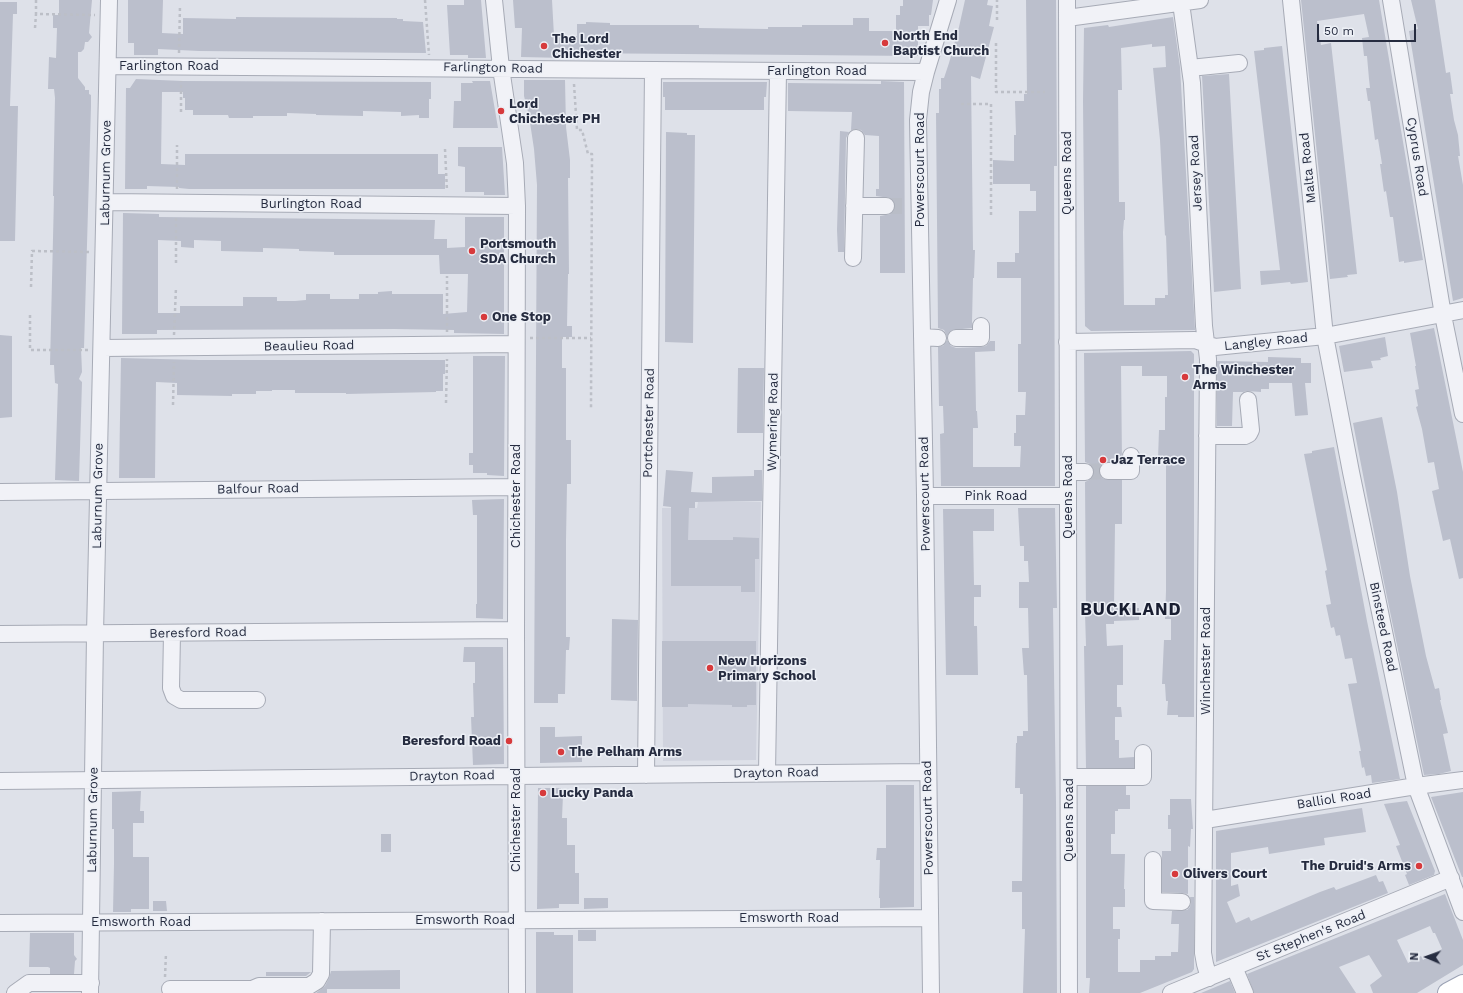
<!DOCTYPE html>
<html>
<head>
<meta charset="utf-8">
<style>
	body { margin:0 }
	#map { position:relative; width:1463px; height:993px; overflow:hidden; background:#dee1e9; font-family:"Work Sans",sans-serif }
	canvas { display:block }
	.north { position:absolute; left:1407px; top:937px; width:40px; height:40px; -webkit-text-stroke:3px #edf0f6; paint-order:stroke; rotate:272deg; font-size:11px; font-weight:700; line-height:16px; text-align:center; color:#262c40 }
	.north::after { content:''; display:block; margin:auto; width:14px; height:18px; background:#262c40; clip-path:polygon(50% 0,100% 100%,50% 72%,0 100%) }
	.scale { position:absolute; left:1317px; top:24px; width:99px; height:18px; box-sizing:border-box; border:2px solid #262c40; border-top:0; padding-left:5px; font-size:12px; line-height:14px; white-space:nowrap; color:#262c40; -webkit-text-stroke:3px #edf0f6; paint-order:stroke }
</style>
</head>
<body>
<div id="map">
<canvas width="1463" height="993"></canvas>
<div class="north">N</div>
<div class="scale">50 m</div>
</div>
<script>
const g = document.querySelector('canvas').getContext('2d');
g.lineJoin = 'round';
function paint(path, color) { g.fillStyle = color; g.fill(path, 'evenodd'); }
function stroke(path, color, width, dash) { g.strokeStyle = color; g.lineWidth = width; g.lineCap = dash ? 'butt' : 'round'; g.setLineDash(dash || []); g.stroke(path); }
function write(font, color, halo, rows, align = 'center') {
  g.font = font + ' "Work Sans",sans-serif'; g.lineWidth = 3; g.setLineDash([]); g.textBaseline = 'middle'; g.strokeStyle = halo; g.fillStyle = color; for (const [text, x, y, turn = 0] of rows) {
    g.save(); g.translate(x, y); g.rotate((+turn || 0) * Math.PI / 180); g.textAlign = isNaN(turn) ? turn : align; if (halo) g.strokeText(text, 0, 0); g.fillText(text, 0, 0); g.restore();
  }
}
paint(new Path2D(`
	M698 502H761L756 760 663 761 662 508H697Z`), '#d0d3de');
paint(new Path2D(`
	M59 0H92L89 33 92 37 88 42H85L84 49 81 52H78V78L85 87V90H89V94L91 95V106L84 348H81L82 372 79 379 82 382 79 481 55 480 58 384 55 383 54 365H50L54 196H53L55 98 54 89H48L49 57 56 58 57 28H53V15H59Z
	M128 0H163L162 33 183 34V18L236 19V17L397 18V19H403V21L423 22 426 53 199 51 158 49V55H134V43H128Z
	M464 0H481L486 58H468V55H450L447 5H464Z
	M513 0H552L554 36H577V24H586V22L610 23V25H699V28L768 29V27H802V25H853V18H869V31H896V15H900V6H903V0H933L931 15H929V26H918V56L566 53V58L521 57 522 28H515Z
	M965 0H988L987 5 993 6 989 26 994 27 980 79 971 76 973 250H975L974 278H973L972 322V328L952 330 947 336 944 330 938 328 936 113H939V89H941V78H944L949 63 959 27Z
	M1026 0H1056L1057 166H1054L1055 486H941L940 434 944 433 943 406H939L938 347 943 346 947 340 951 346 956 348 981 347 986 346 990 341H995V351L975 352 976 411H977L978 428H973V467H1020L1021 446H1014V433H1016V415H1025L1026 392H1018V344H1021V278H997V262H1015V253H1019V211H1036V191H1030V184H993V160L1014 161V135H1016L1015 101H1024V94H1027Z
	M1301 0H1379L1423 260 1404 263V261L1399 262 1393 217H1390L1386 191 1384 192 1380 164H1382L1378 139 1375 140 1370 101H1368L1366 88H1370L1369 79 1367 56H1364L1362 38 1369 37 1364 14 1317 21 1321 45 1331 43 1357 274 1347 275 1348 277 1330 279Z
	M1411 0H1435L1446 73 1450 72 1453 94H1450L1454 120 1458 135 1460 156H1458L1463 185V298L1453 301 1409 31 1418 29Z
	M0 2H17V14H13L10 106H18L15 241H0Z
	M1173 17 1180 67 1195 330 1091 331 1085 326 1083 101 1084 28 1108 25 1109 27ZM1152 44V47L1165 46 1166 67 1153 68 1160 140 1165 236 1166 235 1168 295H1165V298H1155V305H1124L1123 232 1124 220H1125V202H1119L1118 90H1122L1121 48Z
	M1282 46 1308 282 1291 284 1290 282 1261 285 1260 271 1280 270 1254 51 1264 50V48Z
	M1229 74 1241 289 1214 292 1202 76Z
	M136 79 183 81 431 82V99H429V118H419V115L401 116V112L363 111V116L316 115V114L287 113V116H253V118H229L228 115H193V110H185V98H183V92H162L161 164 185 165V154H438V174H445V189H189L179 188V187L147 186V189H125L126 88H130Z
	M524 80H565L566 127 570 160V178H568L569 274H568L567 326H572V337H562V368H566V440H571V484H567L566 540V637H570L569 650H566L565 694H558V703H534L537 185 534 149 529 116 524 96Z
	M472 81H490L498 128H453L454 101H461V83H473Z
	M881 81 904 82 905 273H880V216L891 214 894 210 895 206 894 201 890 198 876 196V189H879V136L865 135 861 130 856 129 851 130 852 112 788 111V83L881 84Z
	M663 82H767L766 97H764V110H665V97H663Z
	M840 131 849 132 846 138 844 252H838L837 230Z
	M666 132 687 133V135H695L693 343 665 342Z
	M458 147H502L505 195H484V192H465V167L458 166Z
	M123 213 159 214V217L435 220 434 239H447V248L465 247V217H504V334L454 333V330L394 329 157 330V334H122ZM158 240 181 241V247L194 248V240L221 241V251L263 252V248L299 249V251L334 252V255H439L440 274H468L467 312 443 314V294H392V291L378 292V294H359V299H330V294H306V300L295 301H277V297H243V306H180V313H158Z
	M1434 328 1463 472V578L1459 579 1450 539 1443 541 1432 491 1439 489 1436 473 1434 462 1428 463 1422 429 1416 407 1418 406 1415 390 1419 389 1415 366H1416L1410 333Z
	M0 335 12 336V417L0 418Z
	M1385 337 1388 356 1380 358 1381 360 1371 361 1373 368 1344 372 1339 346Z
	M1191 351 1194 354V717H1178V715H1167L1168 701H1166L1165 684H1162L1164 640H1171V619H1165L1166 591V459H1158L1159 430H1165V397H1167V376H1142V366H1121L1122 462 1104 463 1100 467 1099 471 1100 476 1104 479 1122 480V524H1115L1114 608H1139V620L1114 621V624H1106L1107 646 1123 645V685H1117V707H1121L1122 717H1115V740H1119V758L1134 757V768H1086L1084 646H1086L1085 613H1086L1085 482 1089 480 1093 477 1094 472 1093 468 1090 464 1085 462 1084 353Z
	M473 356H505L504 476 487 475V473H473V465H469V453H473Z
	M1268 357 1301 358V363H1311V383H1305L1308 415 1295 416 1292 383H1269V389H1261V392L1247 391 1243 392H1233L1232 426H1217V361L1268 362Z
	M121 358 199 360H445V374H443V391H436V392L346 394V393H295V390H272V391H256V394H232V396L177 395V383L156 382 155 478H119Z
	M738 368H764L763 433H737Z
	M1382 417 1397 492 1410 576 1426 656 1435 689 1439 688 1441 700H1440L1448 733 1443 734 1451 771 1439 774 1424 775 1382 573 1353 423Z
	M1334 447 1367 621 1400 779 1372 783 1371 775 1366 776 1364 767 1362 768 1359 751H1361L1348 684 1357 683 1352 658 1345 659 1340 635 1336 636 1334 627 1331 628 1326 605 1331 604 1325 571 1327 570 1304 454 1312 453V451Z
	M666 470 693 472 691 492 712 493V477L754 476V470H762V501L695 502V508H689L688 540H733V537L759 538V559H755V592H741V586H671V507L663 506Z
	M504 499 503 619 476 618V604H477V515H473L472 500Z
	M1018 508H1055L1057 608H1053L1056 802 1057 993H1023L1025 929H1022V892H1012V881H1022L1023 794H1020V788H1015L1016 743H1017V736H1023V731H1028L1027 675H1024L1022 648H1029L1028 608H1019V582H1029L1028 561H1024V546H1020Z
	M943 509H994V531H973L974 585H981V597H974V626H977L978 675H946Z
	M612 619 638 620 637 701 611 700Z
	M662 641H756V705H747V707H732V705L688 704V707H662Z
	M464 647H503L504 764 473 765 471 717H474L473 683H475V662H463Z
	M540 727H555V737L582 736V762L540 763Z
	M886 785H914V907L880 908V898H879L880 860H876L877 848H886Z
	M1086 786H1126V795H1130V809H1118V811H1115V834H1111V854H1125L1124 889H1125V907H1113V929H1120V939H1118V972H1140V960H1155V956H1171V952H1178L1179 924H1171L1172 911 1187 910 1190 907 1191 903 1190 897H1194V969L1192 972 1140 993H1089L1090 978H1086Z
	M538 788H561V795H563L562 818H567V845H575V873H579V904H559V908L537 909Z
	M141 791 140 811H144V823H133V857H149V909H131V912H113L114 864V829H112V792Z
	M1463 792V877H1462L1431 797Z
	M1170 799H1191L1193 829H1191L1190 847 1188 846V894L1182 893 1162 892V851H1171V829H1168V815H1170Z
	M1407 801 1435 871 1434 875 1409 885 1405 875 1407 874 1396 846 1400 845 1384 804Z
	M1362 808 1366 832 1324 838 1325 845 1312 847 1269 854 1268 847 1231 853V886L1238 884 1240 896 1227 902 1236 923 1249 917 1251 921 1320 892 1334 887 1336 890 1376 875 1379 882 1383 881 1388 893 1216 962V831Z
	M381 834H391V852H381Z
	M1445 894 1463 940V965L1417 993H1373L1370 985 1382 976 1369 955 1339 967 1356 993H1254L1247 974ZM1430 926 1433 933H1435L1442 949 1423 960 1421 956 1408 963 1397 940Z
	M584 898H608V908L584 909Z
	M153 901H166L167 911H153Z
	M578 930H596V941H578Z
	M536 932H554V935H573V993H536Z
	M30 933H74V955L77 959 75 961 74 974H50V968L48 967H29Z
	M400 970V989H327V993H316L325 986 329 978 331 971Z
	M266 972H311L306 976H266Z
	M1230 981 1235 993H1201Z`), '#bbbfcc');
stroke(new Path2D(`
	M886 206H905
	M1085 472 1108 471`), '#b9bdc7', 16, [16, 8]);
const minor = new Path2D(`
	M494 0 501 68 515 163 517 206 516 630 517 993
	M1067 0 1069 993
	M1291 0 1325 336 1351 472 1416 786 1463 912
	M1391 0 1443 315 1463 414
	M1181 3 1192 83 1204 326 1208 359 1203 953 1205 964 1209 978
	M1067 18 1200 0
	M108 66 926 72
	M1190 68 1239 63
	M105 202 517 206
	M854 206H886
	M853 258 856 138
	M922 337 938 338
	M956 338H981V326
	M1067 342 1195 340 1215 347 1325 336 1463 310
	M102 348 516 344
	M1207 436H1245L1249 434 1251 430 1248 400
	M1108 471H1131V456
	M1068 472H1085
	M0 492 516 487
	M925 496H1068
	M172 633 171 688 174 696 181 700H257
	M0 634 516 630
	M767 773 778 71
	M646 775 653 70
	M1069 777H1143V753
	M0 781 927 772
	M1205 820 1416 786 1463 780
	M1153 860V901L1182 902
	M0 923 929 918
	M1234 967 1245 993
	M170 989H252L259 986H309L317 981 321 974 322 921
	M15 993 29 983H91
	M90 993 95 634 109 0
	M931 993 925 496 918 120 921 92 926 72 948 0
	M1171 993 1451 878`);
const major = new Path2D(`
	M1448 993 1463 985`);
stroke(minor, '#a7abb6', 18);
stroke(major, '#9ca3b5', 22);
stroke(new Path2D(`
	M36 0V14L95 15
	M425 0 429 55
	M997 20V0
	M35 28 36 14
	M996 43V92H1045
	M179 53 180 5
	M574 84 577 130H582L588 154H592L591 409
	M961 104H991V218
	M181 112V81
	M445 149 447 191
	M177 189V145
	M176 263V216
	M31 287 32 251 89 252
	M30 315V350H88
	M447 332V276
	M174 335 176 287
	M530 338H591
	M446 403 447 359
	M173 405 174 362
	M165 977 166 953`), '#bcbfc7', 2.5, [3, 3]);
stroke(minor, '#f1f2f7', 16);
stroke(major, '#fff', 20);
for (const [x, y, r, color] of [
	[885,43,4,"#d73a3c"],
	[544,46,4,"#d73a3c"],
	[501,111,4,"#d73a3c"],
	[472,251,4,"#d73a3c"],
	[484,317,4,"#d73a3c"],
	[1185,377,4,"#d73a3c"],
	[1103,460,4,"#d73a3c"],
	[710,668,4,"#d73a3c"],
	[509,741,4,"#d73a3c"],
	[561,752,4,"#d73a3c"],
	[543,793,4,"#d73a3c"],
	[1419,866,4,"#d73a3c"],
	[1175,874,4,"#d73a3c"]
]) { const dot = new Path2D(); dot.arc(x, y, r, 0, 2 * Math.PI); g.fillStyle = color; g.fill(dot); stroke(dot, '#edf0f6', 1.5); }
write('bold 13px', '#262c40', '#edf0f6', [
	["North End",893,36],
	["Baptist Church",893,51],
	["The Lord",552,39],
	["Chichester",552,54],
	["Lord",509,104],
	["Chichester PH",509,119],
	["Portsmouth",480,244],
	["SDA Church",480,259],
	["One Stop",492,317],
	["The Winchester",1193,370],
	["Arms",1193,385],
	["Jaz Terrace",1111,460],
	["New Horizons",718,661],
	["Primary School",718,676],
	["Beresford Road",501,741,"right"],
	["The Pelham Arms",569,752],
	["Lucky Panda",551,793],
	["The Druid's Arms",1411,866,"right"],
	["Olivers Court",1183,874]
], 'left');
write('13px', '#262c40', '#edf0f6', [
	["Farlington Road",169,66],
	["Farlington Road",493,68,1],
	["Farlington Road",817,71],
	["Cyprus Road",1417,157,81],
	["Malta Road",1308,168,-96],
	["Powerscourt Road",920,170,-90],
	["Laburnum Grove",106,173,-89],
	["Queens Road",1067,173,-90],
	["Jersey Road",1196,173,-93],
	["Burlington Road",311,204],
	["Langley Road",1266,342,-6],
	["Beaulieu Road",309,346,-1],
	["Wymering Road",773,422,-89],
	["Portchester Road",649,423,-89],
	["Balfour Road",258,489,-1],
	["Powerscourt Road",925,494,-91],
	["Laburnum Grove",98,496,-89],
	["Chichester Road",516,496,-90],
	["Pink Road",996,496],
	["Queens Road",1068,497,-90],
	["Binsteed Road",1383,627,78],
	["Beresford Road",198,633,-1],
	["Winchester Road",1206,661,-90],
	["Drayton Road",776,773,-1],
	["Drayton Road",452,776,-1],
	["Balliol Road",1334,799,-9],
	["Powerscourt Road",928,818,-91],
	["Laburnum Grove",93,820,-89],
	["Chichester Road",516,820,-90],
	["Queens Road",1069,820,-90],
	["Emsworth Road",789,918],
	["Emsworth Road",465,920],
	["Emsworth Road",141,922],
	["St Stephen's Road",1311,936,-22]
]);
g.letterSpacing = '1px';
write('bold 17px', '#191e31', '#edf0f6', [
	["BUCKLAND",1131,610]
]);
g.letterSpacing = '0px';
</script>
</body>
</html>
